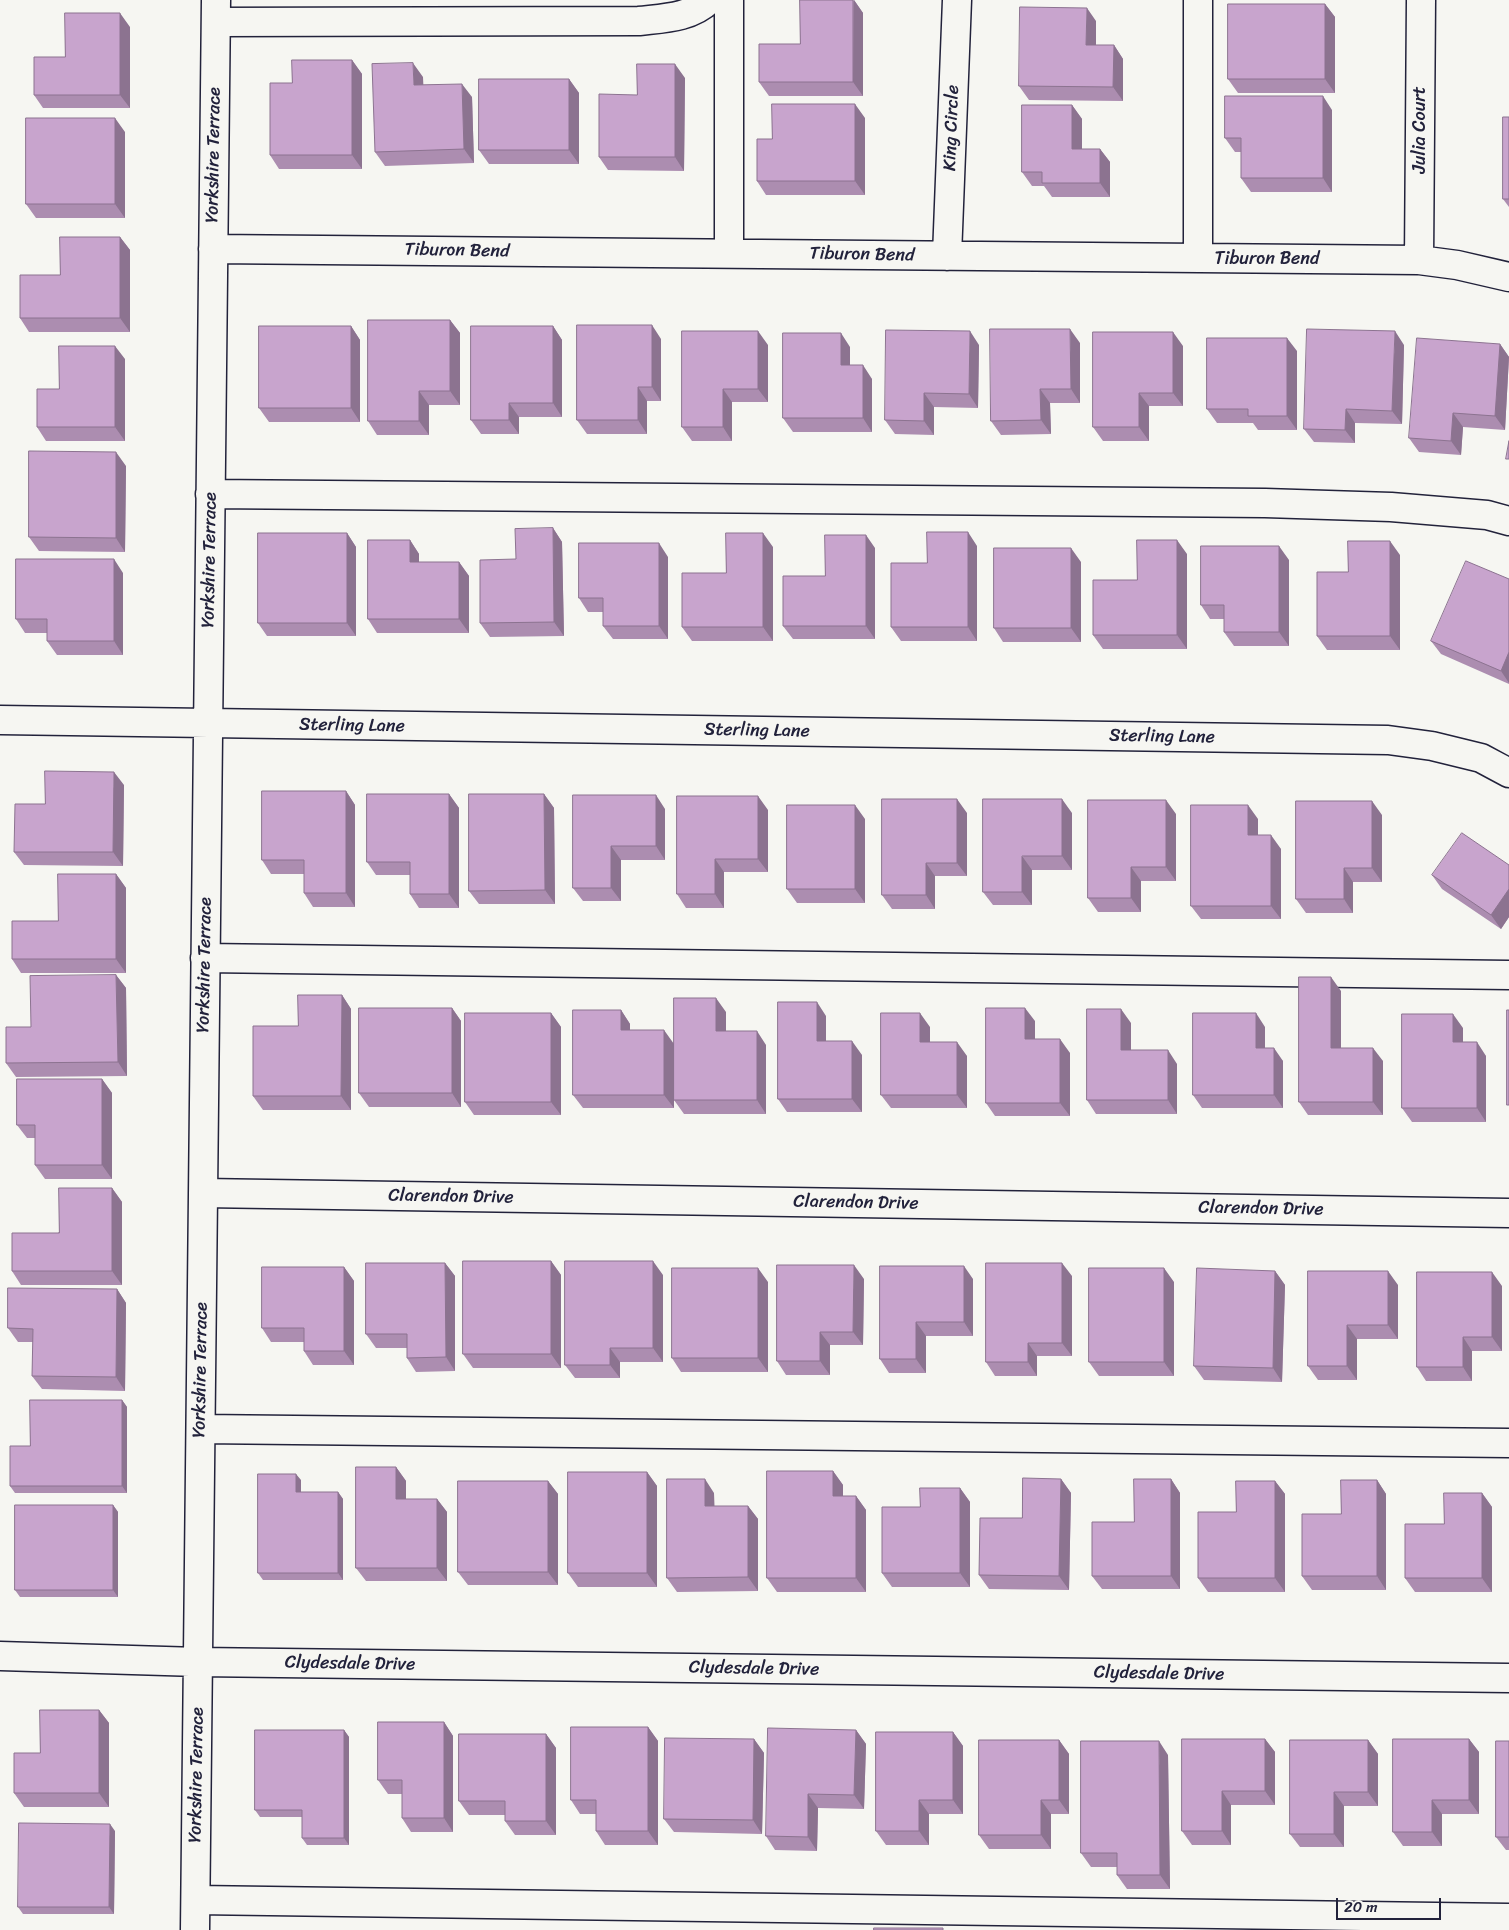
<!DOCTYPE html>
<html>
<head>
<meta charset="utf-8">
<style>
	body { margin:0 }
	#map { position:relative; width:1509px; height:1930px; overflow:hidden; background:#f6f6f2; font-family:Sriracha,sans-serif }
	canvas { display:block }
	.scale { position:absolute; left:1336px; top:1898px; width:105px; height:22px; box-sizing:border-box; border:2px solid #22223b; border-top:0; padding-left:6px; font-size:15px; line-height:18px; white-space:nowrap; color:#22223b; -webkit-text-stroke:4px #f6f6f2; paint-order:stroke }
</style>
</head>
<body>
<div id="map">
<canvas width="1509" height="1930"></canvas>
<div class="scale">20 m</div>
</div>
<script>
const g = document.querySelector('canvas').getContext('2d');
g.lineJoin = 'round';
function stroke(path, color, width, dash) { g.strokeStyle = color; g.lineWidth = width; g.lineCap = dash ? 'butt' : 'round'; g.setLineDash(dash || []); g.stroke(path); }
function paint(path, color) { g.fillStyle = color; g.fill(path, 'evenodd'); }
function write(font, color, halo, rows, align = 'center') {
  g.font = font + ' Sriracha,sans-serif'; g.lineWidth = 4; g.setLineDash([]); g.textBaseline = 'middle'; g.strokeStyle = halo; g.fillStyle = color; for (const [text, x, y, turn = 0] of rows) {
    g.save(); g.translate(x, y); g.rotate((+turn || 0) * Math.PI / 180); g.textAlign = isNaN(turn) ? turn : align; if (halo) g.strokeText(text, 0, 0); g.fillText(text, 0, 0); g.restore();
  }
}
const minor = new Path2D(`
	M729 0V253
	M1198 0V258
	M216 22 639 21C664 18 690 18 709 0
	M213 249 1419 260 1457 265 1509 277
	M947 256 957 0
	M1419 260 1421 0
	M210 494 1265 503 1391 507 1487 515 1509 521
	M0 720 1388 740 1432 746 1481 758 1509 773
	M205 958 1509 975
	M203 1193 1509 1213
	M201 1429 1509 1443
	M0 1656 198 1662 1509 1678
	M196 1900 1509 1918
	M195 1930 216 0`);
stroke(minor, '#22223b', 31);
stroke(minor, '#f6f6f2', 28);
paint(new Path2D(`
	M854 0 863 13V96H769L759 82 800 44Z
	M1325 4 1335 17V93H1238L1228 79Z
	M1096 21V45H1114L1123 59V101L1029 100 1019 86Z
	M130 27V108H43L34 95 65 57Z
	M352 60 362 74V169H279L270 155Z
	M423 77V85L472 97 474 163 385 166 375 152Z
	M685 78 684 171 608 170 599 157Z
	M569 79 579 93V164H489L479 150Z
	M1072 105 1082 119V149H1100L1110 162V197H1052L1044 186H1032L1022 172Z
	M1332 110V192H1251L1241 178V152H1235L1225 138Z
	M1509 117V207L1503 199Z
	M865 118V195H766L757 181 772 139Z
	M125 132V218H36L26 204Z
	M120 237 130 250V332H29L20 318 60 275Z
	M450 320 460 333V405H429V435H377L368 421Z
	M351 326 360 340V422H269L259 408Z
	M553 326 562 340V417H519V434H481L471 420Z
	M661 339V401H647V434H587L577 420Z
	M1080 343V403H1050L1051 434 1001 435 991 421Z
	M1500 344 1509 357 1505 430 1463 427 1461 455 1419 452 1409 438Z
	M768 345V402H732V441H692L682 427Z
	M979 345 978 408 934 407V435L895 434 885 420Z
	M1404 345 1402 424 1355 423V443L1314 442 1304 429Z
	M1183 346V406H1149V441H1103L1093 427Z
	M850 347V365L872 379V432H793L783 418Z
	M1297 351V430H1258L1253 423H1217L1207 409Z
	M125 359V441H46L37 427Z
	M126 466 125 552 39 551 29 537Z
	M553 528 562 542 564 636 490 637 480 623 516 559Z
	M347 533 356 547V636H267L258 623Z
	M410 540 419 554V562H459L469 576V633H377L368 619Z
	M977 546V641H901L891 627 927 563Z
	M773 547V641H692L682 627 726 573Z
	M875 548V639H793L783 626 825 576Z
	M1187 554V649H1103L1093 635 1137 580Z
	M1400 555V650H1327L1317 636Z
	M668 557V639H613L603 626V612H588L579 598Z
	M1289 560V646H1234L1224 632V619H1210L1201 605Z
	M1081 562V642H1003L994 628Z
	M123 573V655H57L47 641V633H25L16 619Z
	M1509 579V684L1441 654 1431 641Z
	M124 785 123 866 24 865 14 852 45 804Z
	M346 791 355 805V907H313L304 893V874H271L262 860Z
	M449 794 459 808V908H419L410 894V875H376L367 862Z
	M544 794 554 808 555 904H479L469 891Z
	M573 795 665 809V860H621V901H583L573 888Z
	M768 810V872H724V908H686L677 894Z
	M967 813V876H935V909H892L882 895Z
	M1072 813V870H1032V905H993L983 892Z
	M1176 814V881H1141V912H1098L1088 898Z
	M1382 815V882H1353V913H1306L1296 899Z
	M865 819V903H797L787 889Z
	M1258 819V835L1281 849V919H1201L1191 906Z
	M1509 865V917L1501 929 1442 889 1432 875Z
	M116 874 126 888V973H21L12 959Z
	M116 975 126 988 127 1076 16 1077 6 1063 31 1027Z
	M1341 991V1048L1383 1061V1115H1308L1299 1102Z
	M342 995 351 1009V1110H263L253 1096 298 1026Z
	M452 1008 461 1021V1107H369L359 1093Z
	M621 1010 630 1024V1030L674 1044V1108H583L573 1095Z
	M726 1012V1031L766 1045V1114H684L674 1100Z
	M551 1013 561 1027V1115H474L465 1102Z
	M826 1016V1041L862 1055V1112H787L778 1099Z
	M1035 1021V1039L1070 1053V1116H995L986 1103Z
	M1131 1023V1050L1177 1064V1114H1096L1087 1100Z
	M930 1027V1042L967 1056V1108H891L881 1095Z
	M1265 1027V1048L1283 1061V1108H1202L1193 1095Z
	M1463 1028V1042L1486 1056V1122H1412L1402 1108Z
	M102 1079 112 1093V1179H45L35 1165V1138H27L17 1125Z
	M112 1188 122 1202V1285H21L12 1271Z
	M551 1261 561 1275V1368H473L463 1354Z
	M445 1263 455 1276V1371L416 1372 407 1358V1348H376L366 1334Z
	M880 1266 973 1279V1336H926V1373H889L880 1359Z
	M344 1267 354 1281V1365H313L304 1351V1342H271L262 1328Z
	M1275 1271 1285 1285 1282 1382 1204 1380 1194 1366Z
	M1308 1271 1398 1285V1339H1357V1380H1318L1308 1366Z
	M663 1275V1362H620V1378H575L565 1365Z
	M1072 1276V1356H1037V1376H995L986 1362Z
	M864 1279 863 1345H830V1375H786L777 1361Z
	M768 1282V1372H681L672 1358Z
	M1174 1282V1376H1099L1089 1362Z
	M1502 1286V1351H1472V1381H1426L1417 1367Z
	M117 1289 126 1303 125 1391 42 1389 32 1376 33 1342H18L8 1328Z
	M122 1400 127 1407V1493H15L10 1486 30 1446Z
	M396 1467 406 1481V1499H437L447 1512V1581H366L356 1568Z
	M833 1471 843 1485V1496H856L866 1510V1592H777L767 1578Z
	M647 1472 657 1486V1587H578L568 1573Z
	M1061 1479 1071 1493 1069 1590 989 1589 979 1575 1022 1518Z
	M1171 1479 1180 1493V1589H1102L1092 1576Z
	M301 1480V1492H338L343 1499V1580H263L258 1573Z
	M1377 1480 1386 1494V1590H1312L1302 1576Z
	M548 1481 558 1494V1585H468L458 1572Z
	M1275 1481 1285 1494V1592H1208L1198 1578Z
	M960 1488 970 1502V1587H892L882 1573 920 1507Z
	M714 1493V1506H748L758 1519V1591L677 1592 667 1578Z
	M1482 1493 1492 1507V1592H1415L1405 1578Z
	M113 1505 118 1512V1597H20L15 1590Z
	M99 1710 109 1723V1807H24L14 1793 40 1753Z
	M444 1722 453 1736V1832H411L402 1818V1794H388L378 1780Z
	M648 1727 658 1741V1845H605L596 1831V1814H580L571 1800Z
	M344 1730 349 1737V1845H307L302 1838V1817H260L255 1810Z
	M856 1730 866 1744 864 1809 818 1808 817 1851 775 1850 766 1836Z
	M953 1732 963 1746V1814H929V1845H886L876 1831Z
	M546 1734 556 1748V1835H515L505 1821V1815H469L459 1801Z
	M754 1739 764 1753 762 1834 674 1832 664 1819Z
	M1265 1739 1275 1752V1805H1231V1845H1192L1182 1831Z
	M1469 1739 1479 1752V1814H1442V1846H1403L1393 1832Z
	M1059 1740 1069 1754V1814H1051V1849H989L979 1835Z
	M1368 1740 1378 1754V1806H1344V1847H1300L1290 1834Z
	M1509 1741V1850H1506L1496 1837Z
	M1168 1755 1170 1889H1127L1117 1875V1867H1091L1081 1853Z
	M115 1831 114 1914H23L18 1907Z`), '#ac8db0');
paint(new Path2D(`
	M854 0 863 13V96L853 82Z
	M1325 4 1335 17V93L1325 79Z
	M1087 8 1096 21V59L1086 45Z
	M120 13 130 27V108L120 95Z
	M1114 45 1123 59V101L1113 87Z
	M352 60 362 74V169L352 155Z
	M413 63 423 77 424 99 414 85Z
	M675 64 685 78 684 171 675 157Z
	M569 79 579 93V164L569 150Z
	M462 84 472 97 474 163 464 149Z
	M1323 96 1332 110V192L1323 178Z
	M855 104 865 118V195L855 181Z
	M1072 105 1082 119V162L1072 149Z
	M115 118 125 132V218L115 204Z
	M1100 149 1110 162V197L1100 183Z
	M120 237 130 250V332L120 318Z
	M450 320 460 333V405L450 391Z
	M652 325 661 339V401L652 387Z
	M351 326 360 340V422L351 408Z
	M553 326 562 340V417L553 403Z
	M1070 329 1080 343V403L1071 389Z
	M758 331 768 345V402L758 389Z
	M970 331 979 345 978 408 969 394Z
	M1395 331 1404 345 1402 424 1392 411Z
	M1173 332 1183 346V406L1173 393Z
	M841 333 850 347V379L841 365Z
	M1287 338 1297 351V430L1287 416Z
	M1500 344 1509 357 1505 430 1495 416Z
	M115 346 125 359V441L115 427Z
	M863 365 872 379V432L863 418Z
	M638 387 647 401V434L638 420Z
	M723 389 732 402V441L723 427Z
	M1040 389 1050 403 1051 434 1041 420Z
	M419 391 429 405V435L419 421Z
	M924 393 934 407V435L924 421Z
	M1139 393 1149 406V441L1139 427Z
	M509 403 519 417V434L509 420Z
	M1346 409 1355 423V443L1345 430Z
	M1453 413 1463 427 1461 455 1451 441Z
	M116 452 126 466 125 552 116 538Z
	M553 528 562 542 564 636 554 622Z
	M968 532 977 546V641L968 627Z
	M347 533 356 547V636L347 623Z
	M763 533 773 547V641L763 627Z
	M866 535 875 548V639L866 626Z
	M410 540 419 554V576L410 562Z
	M1177 540 1187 554V649L1177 635Z
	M1390 541 1400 555V650L1390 636Z
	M659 543 668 557V639L659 626Z
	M1279 546 1289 560V646L1279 632Z
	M1071 548 1081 562V642L1071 628Z
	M114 559 123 573V655L114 641Z
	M459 562 469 576V633L459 619Z
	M1509 652V683L1501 671Z
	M114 772 124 785 123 866 113 852Z
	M346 791 355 805V907L346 893Z
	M449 794 459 808V908L449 894Z
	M544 794 554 808 555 904 545 890Z
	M656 795 665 809V860L656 846Z
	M758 796 768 810V872L758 859Z
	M957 799 967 813V876L957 863Z
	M1062 799 1072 813V870L1062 856Z
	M1166 800 1176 814V881L1166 867Z
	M1372 801 1382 815V882L1372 868Z
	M855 805 865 819V903L855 889Z
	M1248 805 1258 819V849L1248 835Z
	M1271 835 1281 849V919L1271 906Z
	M611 846 621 860V901L611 888Z
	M1022 856 1032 870V905L1022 892Z
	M715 859 724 872V908L715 894Z
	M926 863 935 876V909L926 895Z
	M1131 867 1141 881V912L1131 898Z
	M1344 868 1353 882V913L1344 899Z
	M116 874 126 888V973L116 959Z
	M1509 889V917L1501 929 1491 915Z
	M116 975 126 988 127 1076 118 1062Z
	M1331 977 1341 991V1061L1331 1048Z
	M342 995 351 1009V1110L341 1096Z
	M716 998 726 1012V1045L716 1031Z
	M817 1002 826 1016V1055L817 1041Z
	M452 1008 461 1021V1107L452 1093Z
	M1025 1008 1035 1021V1053L1025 1039Z
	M1121 1009 1131 1023V1064L1121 1050Z
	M621 1010 630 1024V1044L621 1030Z
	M551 1013 561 1027V1115L551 1102Z
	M920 1013 930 1027V1056L920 1042Z
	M1256 1013 1265 1027V1061L1256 1048Z
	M1453 1014 1463 1028V1056L1453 1042Z
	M664 1030 674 1044V1108L664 1095Z
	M757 1031 766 1045V1114L757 1100Z
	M1060 1039 1070 1053V1116L1060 1103Z
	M852 1041 862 1055V1112L852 1099Z
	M957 1042 967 1056V1108L957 1095Z
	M1477 1042 1486 1056V1122L1477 1108Z
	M1274 1048 1283 1061V1108L1274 1095Z
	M1373 1048 1383 1061V1115L1373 1102Z
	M1168 1050 1177 1064V1114L1168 1100Z
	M102 1079 112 1093V1179L102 1165Z
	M112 1188 122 1202V1285L112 1271Z
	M551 1261 561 1275V1368L551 1354Z
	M653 1261 663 1275V1362L653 1348Z
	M445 1263 455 1276V1371L446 1357Z
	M1062 1263 1072 1276V1356L1062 1343Z
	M854 1265 864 1279 863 1345 853 1332Z
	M964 1266 973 1279V1336L964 1322Z
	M344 1267 354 1281V1365L344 1351Z
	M758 1268 768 1282V1372L758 1358Z
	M1164 1268 1174 1282V1376L1164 1362Z
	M1275 1271 1285 1285 1282 1382 1273 1368Z
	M1388 1271 1398 1285V1339L1388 1325Z
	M1492 1272 1502 1286V1351L1492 1337Z
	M117 1289 126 1303 125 1391 116 1377Z
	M916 1322 926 1336V1373L916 1359Z
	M1347 1325 1357 1339V1380L1347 1366Z
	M820 1332 830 1345V1375L820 1361Z
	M1463 1337 1472 1351V1381L1463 1367Z
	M1028 1343 1037 1356V1376L1028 1362Z
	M610 1348 620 1362V1378L610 1365Z
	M122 1400 127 1407V1493L122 1486Z
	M396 1467 406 1481V1512L396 1499Z
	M833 1471 843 1485V1510L833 1496Z
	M647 1472 657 1486V1587L647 1573Z
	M296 1474 301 1480V1499L296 1492Z
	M705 1479 714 1493 715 1519 705 1506Z
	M1061 1479 1071 1493 1069 1590 1059 1576Z
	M1171 1479 1180 1493V1589L1171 1576Z
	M1377 1480 1386 1494V1590L1377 1576Z
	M548 1481 558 1494V1585L548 1572Z
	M1275 1481 1285 1494V1592L1275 1578Z
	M960 1488 970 1502V1587L960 1573Z
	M338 1492 343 1499V1580L338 1573Z
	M1482 1493 1492 1507V1592L1482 1578Z
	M856 1496 866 1510V1592L856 1578Z
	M437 1499 447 1512V1581L437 1568Z
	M113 1505 118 1512V1597L113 1590Z
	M748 1506 758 1519V1591L748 1577Z
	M99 1710 109 1723V1807L99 1793Z
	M444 1722 453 1736V1832L444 1818Z
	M648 1727 658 1741V1845L648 1831Z
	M344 1730 349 1737V1845L344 1838Z
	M856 1730 866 1744 864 1809 854 1795Z
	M953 1732 963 1746V1814L953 1800Z
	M546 1734 556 1748V1835L546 1821Z
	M754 1739 764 1753 762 1834 753 1820Z
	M1265 1739 1275 1752V1805L1265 1791Z
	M1469 1739 1479 1752V1814L1469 1800Z
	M1059 1740 1069 1754V1814L1059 1800Z
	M1368 1740 1378 1754V1806L1368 1792Z
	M1159 1741 1168 1755 1170 1889 1160 1875Z
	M1222 1791 1231 1805V1845L1222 1831Z
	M1334 1792 1344 1806V1847L1334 1834Z
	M808 1794 818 1808 817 1851 808 1837Z
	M919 1800 929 1814V1845L919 1831Z
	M1041 1800 1051 1814V1849L1041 1835Z
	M1432 1800 1442 1814V1846L1432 1832Z
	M110 1824 115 1831 114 1914 109 1907Z`), '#8c7390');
const building = new Path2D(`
	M800 0H853V82H759V44H800Z
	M1228 4H1325V79H1228Z
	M1020 7 1087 8 1086 45H1114L1113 87 1019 86Z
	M65 13H120V95H34V57H65Z
	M292 60H352V155H270V83H292Z
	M413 63 414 85 462 84 464 149 375 152 372 64Z
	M637 64H675V157H599V94L637 95Z
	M479 79H569V150H479Z
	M1225 96H1323V178H1241V138H1225Z
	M772 104H855V181H757V139H772Z
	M1022 105H1072V149H1100V183H1042V172H1022Z
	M1503 117H1509V199H1503Z
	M26 118H115V204H26Z
	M60 237H120V318H20V275H60Z
	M368 320H450V391H419V421H368Z
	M577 325H652V387H638V420H577Z
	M259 326H351V408H259Z
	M471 326H553V403H509V420H471Z
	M990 329H1070L1071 389H1040L1041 420 991 421Z
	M1307 329 1395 331 1392 411 1346 409 1345 430 1304 429Z
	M886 330 970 331 969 394 924 393V421L885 420Z
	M682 331H758V389H723V427H682Z
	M1093 332H1173V393H1139V427H1093Z
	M783 333H841V365H863V418H783Z
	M1207 338H1287V416H1248V409H1207Z
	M1417 338 1500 344 1495 416 1453 413 1451 441 1409 438Z
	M59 346H115V427H37V389H59Z
	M1509 441V459H1506Z
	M29 451 116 452V538L29 537Z
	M553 528 554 622 480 623V560L516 559 515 529Z
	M927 532H968V627H891V563H927Z
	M258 533H347V623H258Z
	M726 533H763V627H682V573H726Z
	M825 535H866V626H783V576H825Z
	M368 540H410V562H459V619H368Z
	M1137 540H1177V635H1093V580H1137Z
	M1348 541H1390V636H1317V572H1348Z
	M579 543H659V626H603V598H579Z
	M1201 546H1279V632H1224V605H1201Z
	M994 548H1071V628H994Z
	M16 559H114V641H47V619H16Z
	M1466 561 1509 579V652L1501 671 1431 641Z
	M45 771 114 772 113 852H14L15 804H45Z
	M262 791H346V893H304V860H262Z
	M367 794H449V894H410V862H367Z
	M469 794H544L545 890 469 891Z
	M573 795H656V846H611V888H573Z
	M677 796H758V859H715V894H677Z
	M882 799H957V863H926V895H882Z
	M983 799H1062V856H1022V892H983Z
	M1088 800H1166V867H1131V898H1088Z
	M1296 801H1372V868H1344V899H1296Z
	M787 805H855V889H787Z
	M1191 805H1248V835H1271V906H1191Z
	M1462 833 1509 865V889L1491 915 1432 875Z
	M58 874H116V959H12V921H58Z
	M116 975 118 1062 6 1063V1027H31L30 976Z
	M1299 977H1331V1048H1373V1102H1299Z
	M298 995H342L341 1096H253V1026H298Z
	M674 998H716V1031H757V1100H674Z
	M778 1002H817V1041H852V1099H778Z
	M359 1008H452V1093H359Z
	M986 1008H1025V1039H1060V1103H986Z
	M1087 1009H1121V1050H1168V1100H1087Z
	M573 1010H621V1030H664V1095H573Z
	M1507 1010H1509V1105H1507Z
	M465 1013H551V1102H465Z
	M881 1013H920V1042H957V1095H881Z
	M1193 1013H1256V1048H1274V1095H1193Z
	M1402 1014H1453V1042H1477V1108H1402Z
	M17 1079H102V1165H35V1125H17Z
	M59 1188H112V1271H12V1233H59Z
	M463 1261H551V1354H463Z
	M565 1261H653V1348H610V1365H565Z
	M366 1263H445L446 1357 407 1358V1334H366Z
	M986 1263H1062V1343H1028V1362H986Z
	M777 1265H854L853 1332H820V1361H777Z
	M880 1266H964V1322H916V1359H880Z
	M262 1267H344V1351H304V1328H262Z
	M672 1268H758V1358H672Z
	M1089 1268H1164V1362H1089Z
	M1197 1268 1275 1271 1273 1368 1194 1366Z
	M1308 1271H1388V1325H1347V1366H1308Z
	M1417 1272H1492V1337H1463V1367H1417Z
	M8 1288 117 1289 116 1377 32 1376 33 1329 8 1328Z
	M30 1400H122V1486H10V1446H30Z
	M356 1467H396V1499H437V1568H356Z
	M767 1471H833V1496H856V1578H767Z
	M568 1472H647V1573H568Z
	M258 1474H296V1492H338V1573H258Z
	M1023 1478 1061 1479 1059 1576 979 1575 980 1518H1022Z
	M667 1479H705V1506H748V1577L667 1578Z
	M1134 1479H1171V1576H1092V1522H1134Z
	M1341 1480H1377V1576H1302V1514H1341Z
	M458 1481H548V1572H458Z
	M1236 1481H1275V1578H1198V1512H1236Z
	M920 1488H960V1573H882V1507H920Z
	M1444 1493H1482V1578H1405V1524H1444Z
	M15 1505H113V1590H15Z
	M40 1710H99V1793H14V1753H40Z
	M378 1722H444V1818H402V1780H378Z
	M571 1727H648V1831H596V1800H571Z
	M768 1728 856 1730 854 1795 808 1794V1837L766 1836Z
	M255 1730H344V1838H302V1810H255Z
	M876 1732H953V1800H919V1831H876Z
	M459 1734H546V1821H505V1801H459Z
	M665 1738 754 1739 753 1820 664 1819Z
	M1182 1739H1265V1791H1222V1831H1182Z
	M1393 1739H1469V1800H1432V1832H1393Z
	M979 1740H1059V1800H1041V1835H979Z
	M1290 1740H1368V1792H1334V1834H1290Z
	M1081 1741H1159L1160 1875H1117V1853H1081Z
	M1496 1741H1509V1837H1496Z
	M19 1823 110 1824 109 1907H18Z
	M874 1928H943V1930H874Z`);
paint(building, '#c8a4cd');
stroke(building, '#8c7390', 1);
write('18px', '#22223b', '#f6f6f2', [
	["King Circle",952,128,-88],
	["Julia Court",1420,130,-90],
	["Yorkshire Terrace",214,155,-89],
	["Tiburon Bend",457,251,1],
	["Tiburon Bend",862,255,1],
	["Tiburon Bend",1267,259],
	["Yorkshire Terrace",210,560,-89],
	["Sterling Lane",352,726,1],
	["Sterling Lane",757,731,1],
	["Sterling Lane",1162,737,1],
	["Yorkshire Terrace",205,965,-89],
	["Clarendon Drive",451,1197,1],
	["Clarendon Drive",856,1203,1],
	["Clarendon Drive",1261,1209,1],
	["Yorkshire Terrace",201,1370,-89],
	["Clydesdale Drive",350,1664,1],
	["Clydesdale Drive",754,1669,1],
	["Clydesdale Drive",1159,1674,1],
	["Yorkshire Terrace",197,1775,-89]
]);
</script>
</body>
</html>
